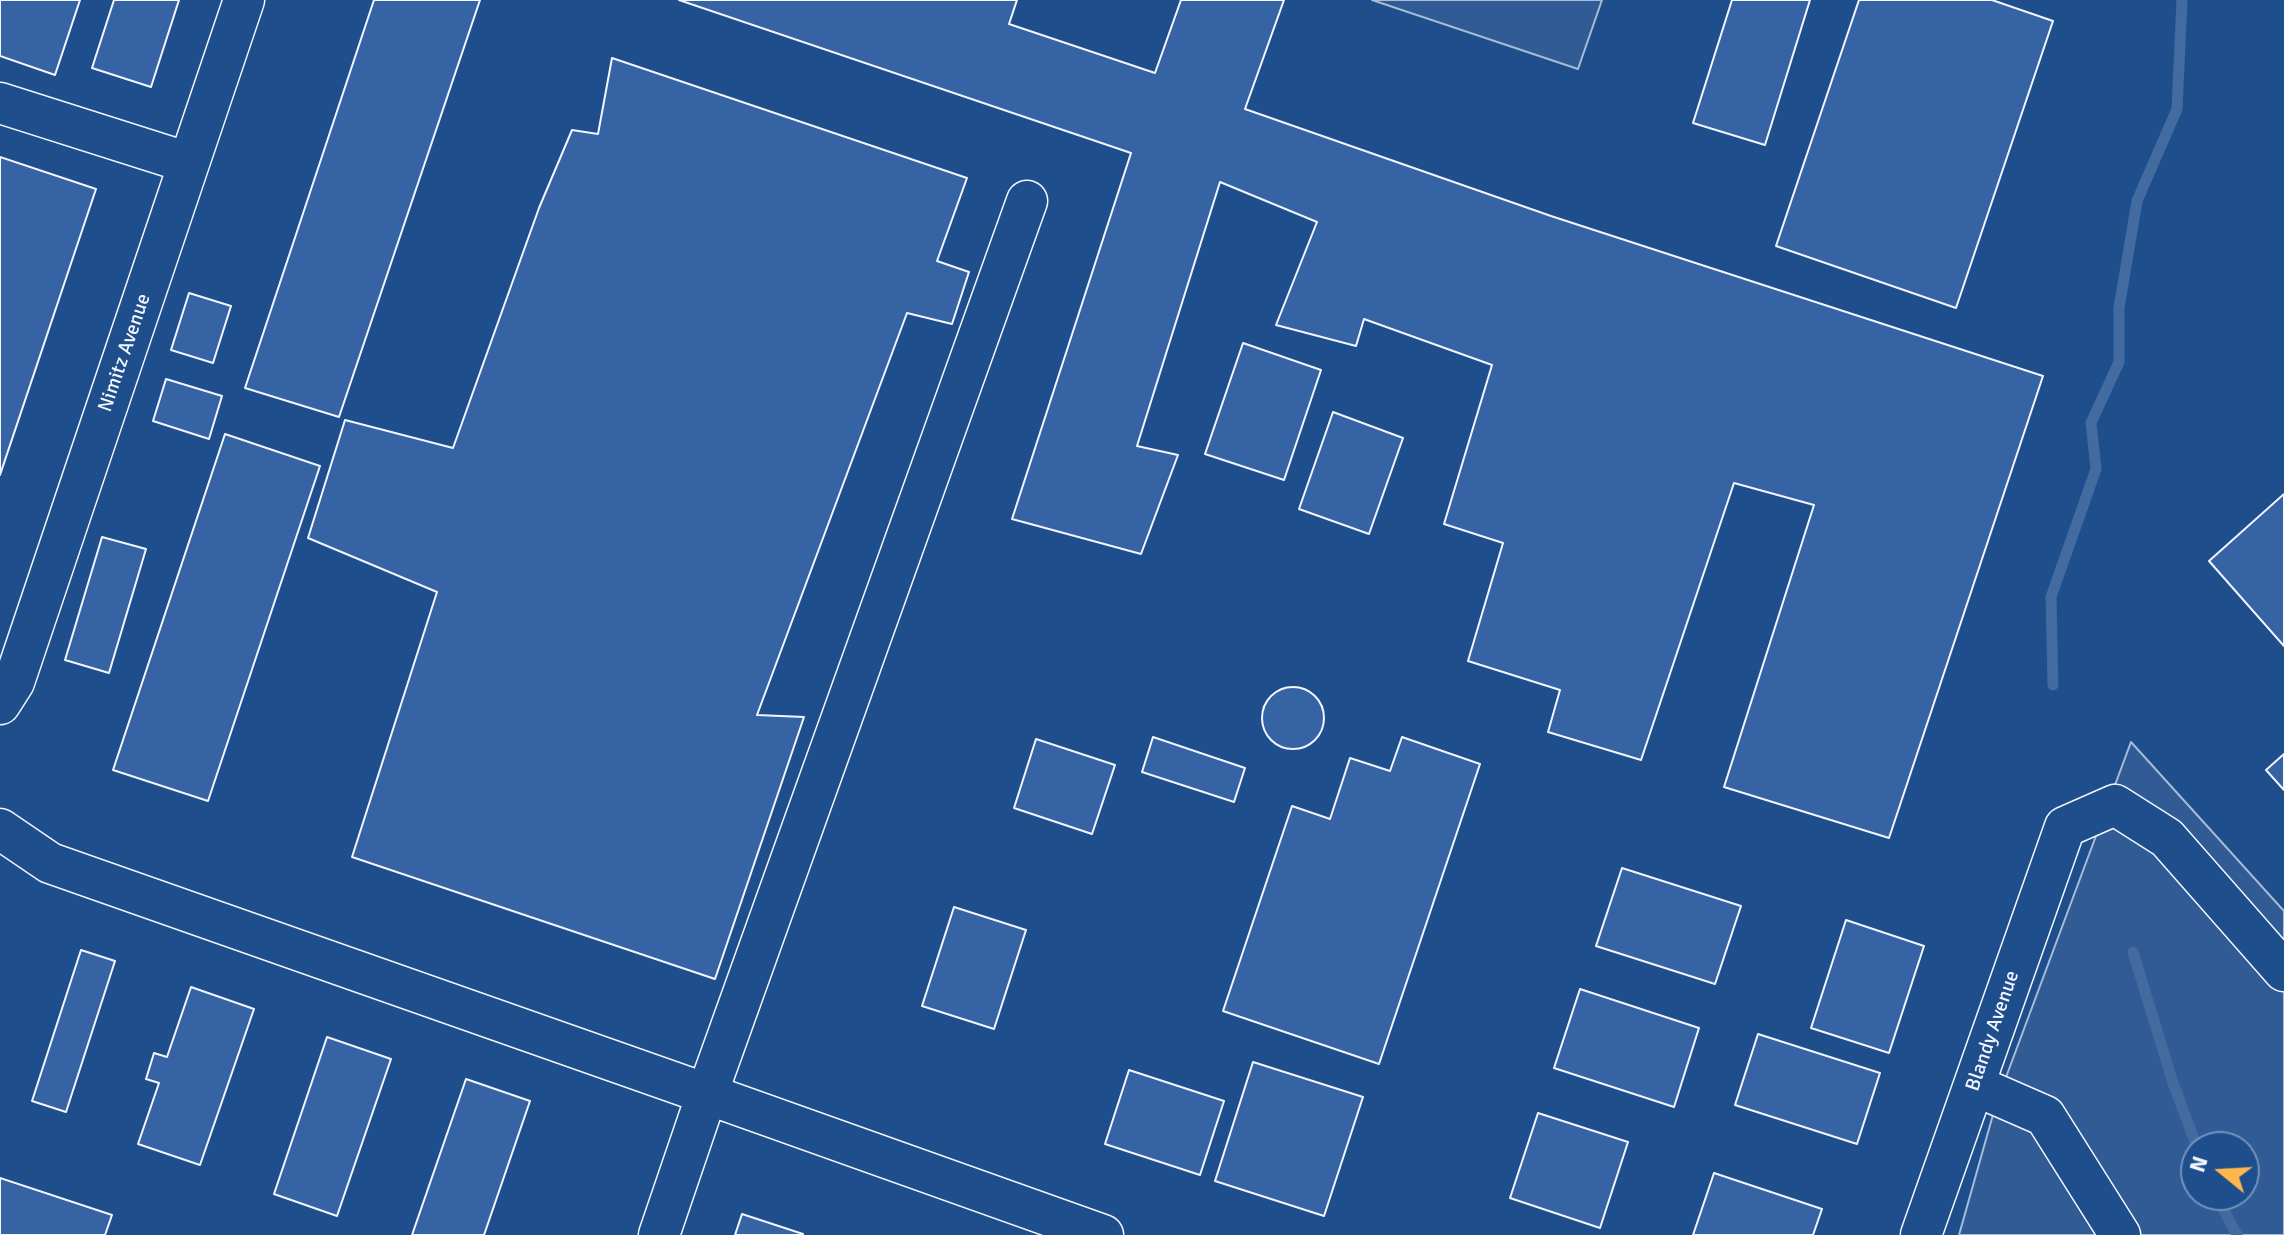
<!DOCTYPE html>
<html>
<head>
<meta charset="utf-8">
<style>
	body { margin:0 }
	#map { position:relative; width:2284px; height:1235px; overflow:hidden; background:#1f4e8c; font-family:Signika,sans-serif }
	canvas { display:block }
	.north { position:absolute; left:2180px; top:1131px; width:80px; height:80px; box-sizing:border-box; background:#1f4e8c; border:2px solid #7391ba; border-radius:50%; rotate:288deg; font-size:22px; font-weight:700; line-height:32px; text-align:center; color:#f2f6ff }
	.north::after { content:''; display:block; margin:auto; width:28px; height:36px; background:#ffb74d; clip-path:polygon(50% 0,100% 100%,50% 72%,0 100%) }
</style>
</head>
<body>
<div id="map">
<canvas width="2284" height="1235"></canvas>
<div class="north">N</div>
</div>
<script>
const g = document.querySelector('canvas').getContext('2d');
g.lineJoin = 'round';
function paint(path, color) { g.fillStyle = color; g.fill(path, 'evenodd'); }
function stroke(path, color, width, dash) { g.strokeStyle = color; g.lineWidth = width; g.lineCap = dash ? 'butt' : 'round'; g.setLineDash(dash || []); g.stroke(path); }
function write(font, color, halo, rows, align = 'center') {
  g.font = font + ' Signika,sans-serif'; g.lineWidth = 6; g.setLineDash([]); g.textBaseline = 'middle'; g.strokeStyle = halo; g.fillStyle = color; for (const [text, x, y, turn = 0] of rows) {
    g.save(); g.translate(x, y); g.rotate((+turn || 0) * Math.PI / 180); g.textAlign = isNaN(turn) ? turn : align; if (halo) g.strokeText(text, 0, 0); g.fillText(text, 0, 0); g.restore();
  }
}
const built = new Path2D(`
	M1372 0H1602L1578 69Z
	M2131 742 2284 911V1235H1959L1996 1104ZM2196 1147H2244V1195H2196Z`);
paint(built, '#305b95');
stroke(built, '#a8bbd7', 2);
stroke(new Path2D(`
	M2053 685 2051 597 2096 469 2091 423 2119 362V308L2137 201 2177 109 2182 0
	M2133 952 2173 1083 2197 1147
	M2216 1195 2237 1235`), '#446ba0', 11);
const building = new Path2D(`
	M0 0H80L55 75 0 56Z
	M114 0H179L151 87 92 68Z
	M374 0H480L339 417 245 388Z
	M679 0H1017L1009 24 1155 73 1181 0H1284L1245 109 1551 216 2043 376 1889 838 1724 787 1814 505 1734 483 1641 760 1548 732 1560 690 1468 661 1503 543 1444 524 1492 365 1364 319 1356 346 1276 325 1317 222 1220 182 1137 446 1178 455 1141 554 1012 519 1131 153Z
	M1732 0H1810L1765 145 1693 123Z
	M1859 0H1992L2053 21 1956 308 1776 246Z
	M612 58 967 178 937 261 969 272 952 324 907 313 757 715 804 717 715 979 352 857 437 592 308 538 345 420 453 448 539 208 572 130 598 134Z
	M0 157 96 189 0 475Z
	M189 293 231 306 213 363 171 350Z
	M1243 343 1321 370 1284 480 1205 454Z
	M166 379 222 396 209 439 153 421Z
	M1333 412 1403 438 1369 534 1299 509Z
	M225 434 320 466 208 801 113 770Z
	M2284 494V646L2209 561Z
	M102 537 146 549 109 673 65 660Z
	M1262 718a31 31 0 1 1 62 0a31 31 0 1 1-62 0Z
	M1153 737 1245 768 1234 802 1142 772Z
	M1402 737 1480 764 1379 1064 1223 1011 1292 806 1330 819 1350 758 1390 771Z
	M1036 739 1115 765 1092 834 1014 808Z
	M2284 754V790L2266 770Z
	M1622 868 1741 906 1715 984 1596 946Z
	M954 907 1026 930 994 1029 922 1006Z
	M1846 920 1924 946 1889 1053 1811 1028Z
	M81 950 115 961 66 1112 32 1101Z
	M191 987 254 1009 200 1165 138 1144 159 1083 146 1079 154 1053 167 1057Z
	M1580 989 1699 1028 1674 1107 1554 1068Z
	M1758 1034 1880 1073 1857 1144 1735 1105Z
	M327 1037 391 1059 337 1216 274 1194Z
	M1253 1062 1363 1097 1324 1216 1215 1181Z
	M1129 1070 1224 1101 1200 1175 1105 1144Z
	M466 1079 530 1101 484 1235H412Z
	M1538 1113 1628 1142 1600 1228 1510 1198Z
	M1714 1173 1822 1209 1813 1235H1693Z
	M0 1178 112 1215 105 1235H0Z
	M742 1214 803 1234 802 1235H735Z`);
paint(building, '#3563a3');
stroke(building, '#f2f6ff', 2);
const minor = new Path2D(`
	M0 103 189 163
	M0 704 14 682 244 0
	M0 829 50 863 707 1094 1027 201
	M1974 1085 2045 1116 2120 1235
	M659 1235 707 1094 1103 1235
	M1921 1235 2065 827 2115 805 2167 838 2284 971`);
stroke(minor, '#f2f6ff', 43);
stroke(minor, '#1f4e8c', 40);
write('20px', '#f2f6ff', '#1f4e8c', [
	["Nimitz Avenue",125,353,-71],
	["Blandy Avenue",1993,1031,-71]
]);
</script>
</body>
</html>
